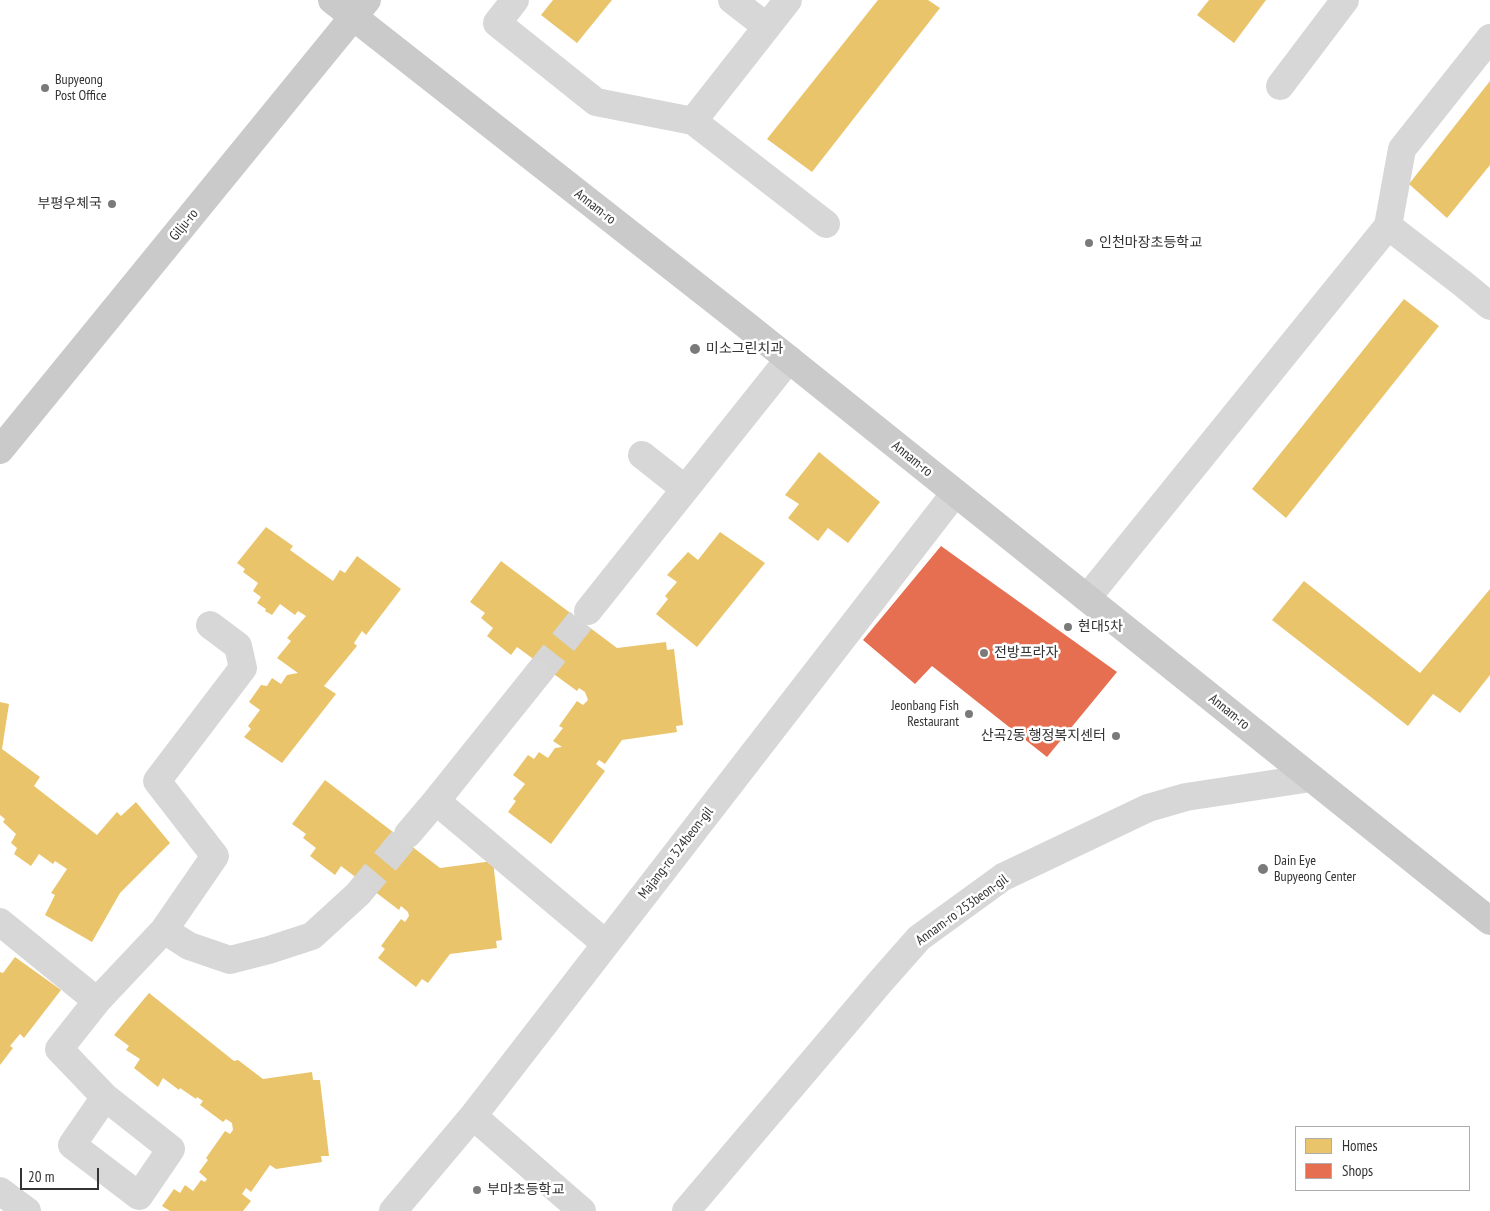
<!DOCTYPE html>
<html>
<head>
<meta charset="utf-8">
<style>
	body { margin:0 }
	#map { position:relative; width:1490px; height:1211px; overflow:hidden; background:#fff; font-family:"PT Sans Narrow",sans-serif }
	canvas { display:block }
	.legend { position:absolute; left:1295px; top:1126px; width:175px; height:65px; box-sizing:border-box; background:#fff; border:1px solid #adadad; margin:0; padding:6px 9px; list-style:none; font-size:15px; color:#333 }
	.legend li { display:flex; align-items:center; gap:10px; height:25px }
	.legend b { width:25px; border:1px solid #adadad }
	.scale { position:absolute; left:20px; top:1168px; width:79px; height:22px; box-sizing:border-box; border:2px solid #333; border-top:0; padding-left:6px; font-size:15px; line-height:18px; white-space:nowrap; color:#333; -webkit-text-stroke:4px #fff; paint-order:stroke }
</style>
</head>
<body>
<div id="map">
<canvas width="1490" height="1211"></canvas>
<ul class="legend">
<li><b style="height:14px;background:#e9c46a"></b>Homes</li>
<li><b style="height:14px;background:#e76f51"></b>Shops</li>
</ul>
<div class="scale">20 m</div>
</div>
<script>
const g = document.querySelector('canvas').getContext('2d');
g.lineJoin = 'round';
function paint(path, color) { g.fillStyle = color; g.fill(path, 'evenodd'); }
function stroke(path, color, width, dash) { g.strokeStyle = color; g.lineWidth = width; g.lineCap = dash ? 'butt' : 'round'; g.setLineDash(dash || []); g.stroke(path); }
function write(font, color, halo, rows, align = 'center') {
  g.font = font + ' "PT Sans Narrow","Noto Sans KR",sans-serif'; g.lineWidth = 5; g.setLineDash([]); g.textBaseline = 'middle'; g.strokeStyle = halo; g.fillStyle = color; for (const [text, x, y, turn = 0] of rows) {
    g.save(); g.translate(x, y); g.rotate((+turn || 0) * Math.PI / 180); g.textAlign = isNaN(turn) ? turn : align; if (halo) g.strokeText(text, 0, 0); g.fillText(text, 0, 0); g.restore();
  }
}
paint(new Path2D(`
	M553 0H612L577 43 541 15Z
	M878 0H928L940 8 812 172 767 139Z
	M1209 0H1266L1234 43 1197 15Z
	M1490 81V165L1447 218 1409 184Z
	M1404 299 1439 326 1286 518 1252 489Z
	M819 452 880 502 848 543 828 528 818 541 788 518 799 504 785 495Z
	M266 527 293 546 290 550 333 581 340 570 345 573 357 556 401 589 366 635 362 631 354 643 357 646 324 686 336 694 282 763 244 737 251 729 248 726 260 710 249 702 261 685 267 686 272 678 281 684 287 675 298 673 277 658 291 641 287 638 306 616 298 611 295 615 280 604 272 615 265 611 266 609 257 603 261 597 253 591 258 583 243 572 245 569 237 563Z
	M720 532 765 563 697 647 656 614 668 599 665 596 677 582 667 575 688 552 698 560Z
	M501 561 617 648 666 642 667 650 674 649 683 725 676 726 677 732 622 740 605 764 599 760 596 764 605 771 551 844 508 812 516 801 513 799 525 784 513 775 528 755 534 759 539 752 548 758 555 748 562 747 553 741 563 728 559 726 577 701 583 705 588 700 585 692 579 688 577 691 517 647 511 655 487 636 493 628 481 618 485 613 470 602Z
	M1304 581 1420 673 1490 589V675L1460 713 1433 694 1408 726 1272 620Z
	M0 702 9 704 2 749 40 777 34 786 97 835 117 812 121 816 136 802 170 843 120 893 92 942 45 915 55 895 51 893 67 869 55 861 53 864 39 854 31 866 14 854 17 848 11 843 16 834 3 822 5 819 0 815Z
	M325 780 440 868 493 861 502 940 496 941 497 948 450 954 428 983 422 979 416 987 378 958 385 949 381 946 401 919 405 922 409 916 408 912 401 906 399 910 341 866 335 875 310 856 316 848 303 838 306 834 292 824Z
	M15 957 61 990 24 1038 20 1034 10 1046 13 1048 0 1065V972L3 973Z
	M149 993 234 1061 238 1060 263 1079 312 1072 313 1080H320L329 1156H321L322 1162 276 1169 270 1165 251 1192 246 1188 242 1194 251 1201 243 1211H170L162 1206 174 1189 180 1193 185 1185 193 1191 201 1180 205 1182 207 1179 199 1172 208 1160 206 1158 225 1131 230 1134 233 1130 232 1123 226 1119 223 1122 200 1105 203 1101 197 1097 196 1099 180 1088 179 1090 163 1078 158 1087 134 1068 140 1059 126 1050 129 1046 114 1035Z`), '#e9c46a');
paint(new Path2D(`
	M941 546 1117 672 1047 757 932 666 915 684 863 640Z`), '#e76f51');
stroke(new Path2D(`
	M537 675 588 611
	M358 894 408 834`), '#d6d6d6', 28, [28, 14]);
stroke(new Path2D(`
	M515 0 497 23 596 102 693 121 826 224
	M732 0 767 27
	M1490 38 1402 149 1388 226 1462 283 1490 306
	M1280 86 1345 0
	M693 121 788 0
	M642 455 685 489
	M1087 598 1388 226
	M588 611 789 359
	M436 801 606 944
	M408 834 436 801 537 675
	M0 922 97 1001
	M164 930 189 946 230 960 269 950 312 936 358 894
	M105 1097 72 1145 139 1196 171 1149 105 1097 59 1049 97 1001 164 930 215 856 157 781 243 668 238 646 210 625
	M473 1116 582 1211
	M0 1191 27 1211
	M393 1211 473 1116 955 493
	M686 1211 881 981 919 938 1003 877 1148 808 1186 797 1311 778`), '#d7d7d7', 28);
stroke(new Path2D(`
	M332 0 746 325 1490 921
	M0 450 367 0`), '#cacaca', 28);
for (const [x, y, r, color] of [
	[45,88,5,"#7a7a7a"],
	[112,204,5,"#7a7a7a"],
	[1089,243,5,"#7a7a7a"],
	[695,349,6,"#7a7a7a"],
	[1068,627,5,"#7a7a7a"],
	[984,653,5,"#7a7a7a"],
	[969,714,5,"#7a7a7a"],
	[1116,736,5,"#7a7a7a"],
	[1263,869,6,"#7a7a7a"],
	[477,1190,5,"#7a7a7a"]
]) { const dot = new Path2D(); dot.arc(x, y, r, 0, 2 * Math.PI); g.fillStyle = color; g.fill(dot); stroke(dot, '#fff', 2); }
write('14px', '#333', '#fff', [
	["Bupyeong",55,80],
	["Post Office",55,96],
	["부평우체국",102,204,"right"],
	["인천마장초등학교",1099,243],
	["미소그린치과",706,349],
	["현대5차",1078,627],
	["전방프라자",994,653],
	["Jeonbang Fish",959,706,"right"],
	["Restaurant",959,722,"right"],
	["산곡2동 행정복지센터",1106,736,"right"],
	["Dain Eye",1274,861],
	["Bupyeong Center",1274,877],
	["부마초등학교",487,1190]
], 'left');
write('14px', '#333', '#fff', [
	["Annam-ro",595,207,38],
	["Gilju-ro",184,225,-51],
	["Annam-ro",912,459,39],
	["Annam-ro",1229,712,39],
	["Majang-ro 324beon-gil",676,853,-52],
	["Annam-ro 253beon-gil",962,910,-36]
]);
</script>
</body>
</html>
